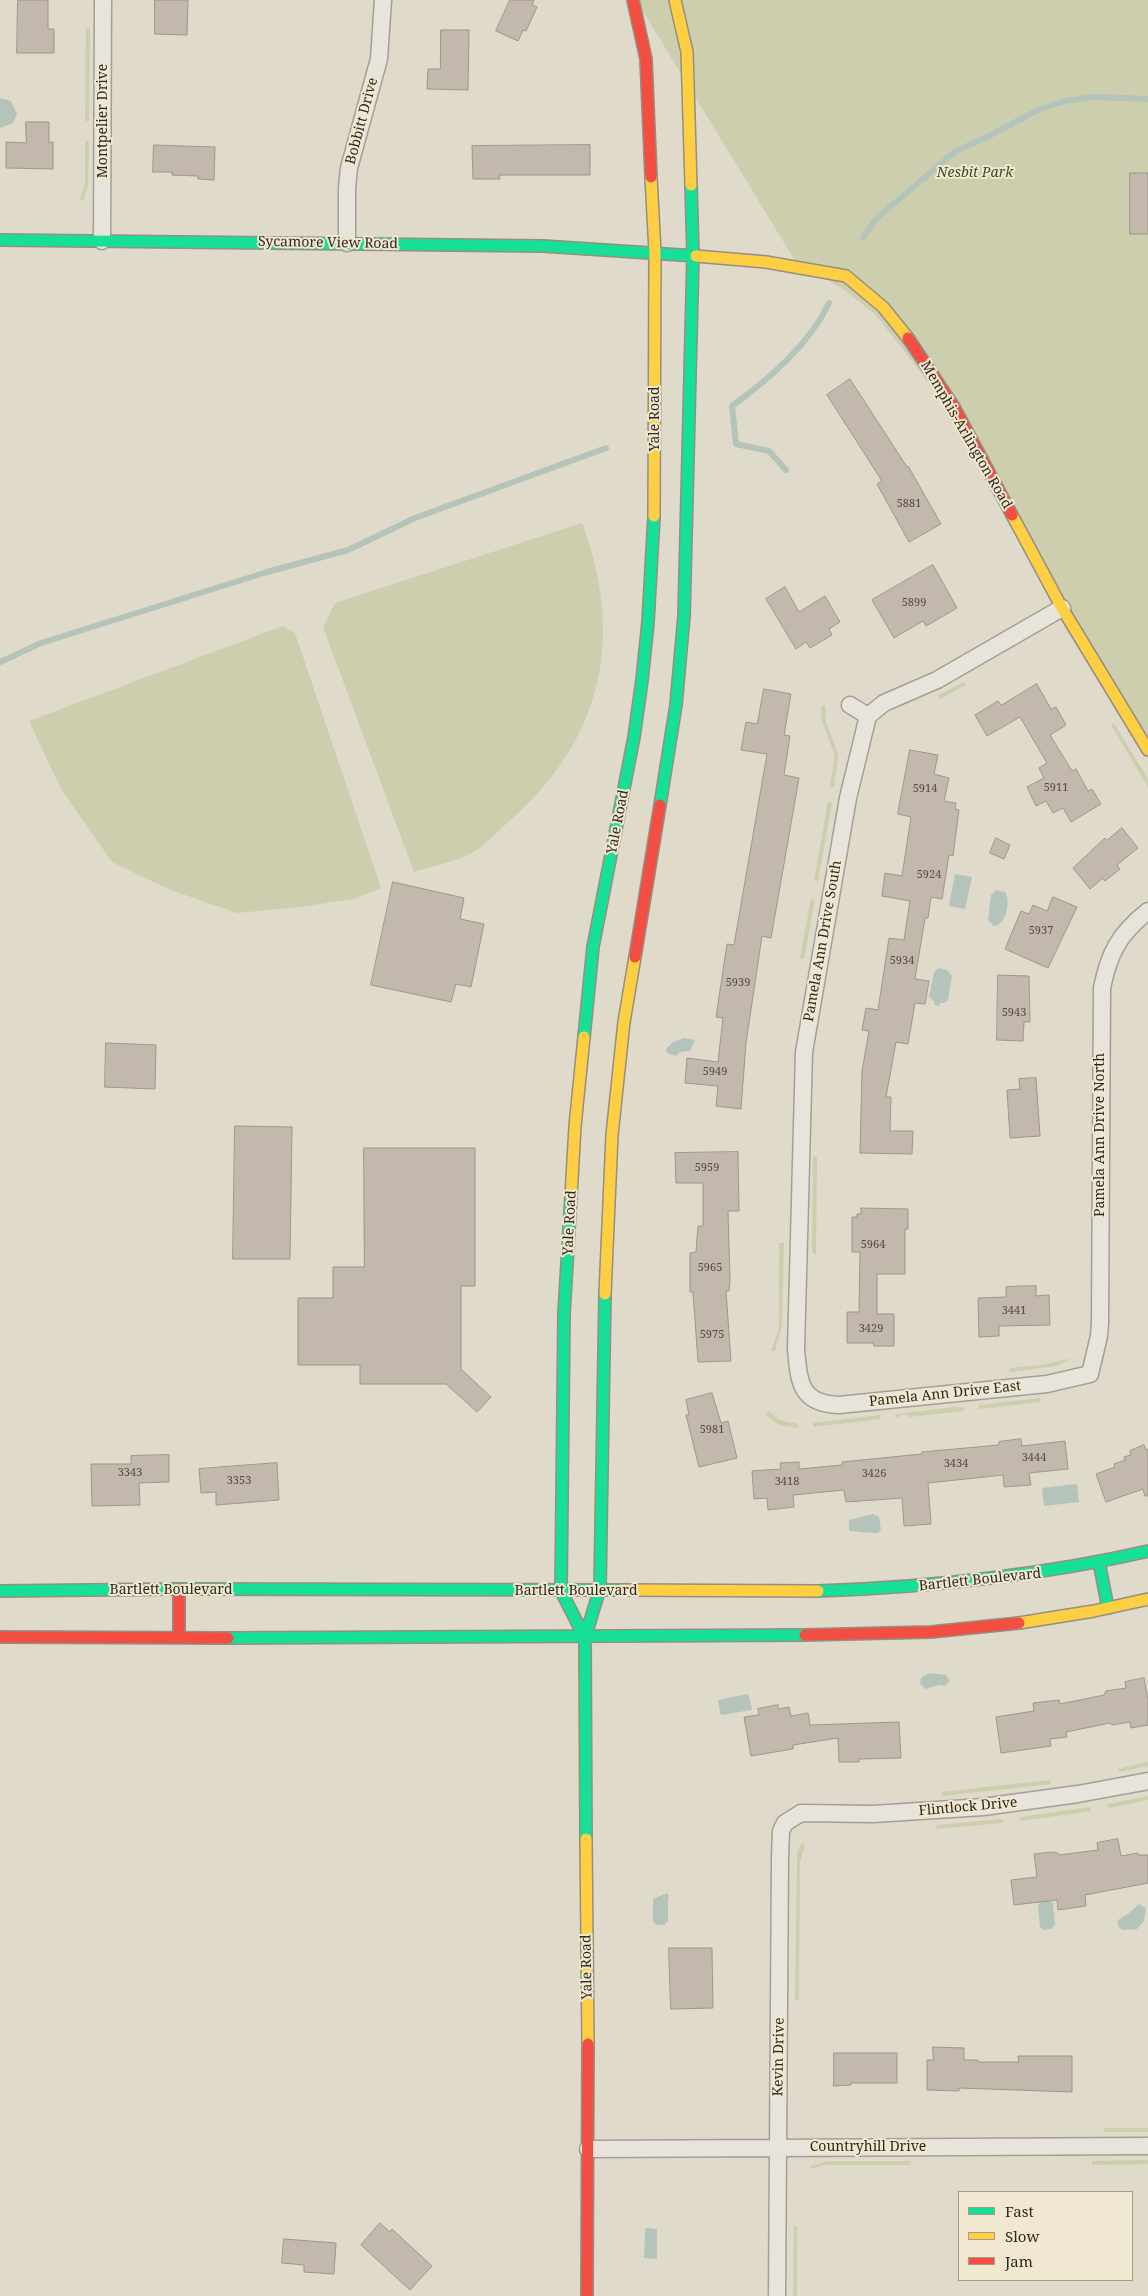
<!DOCTYPE html>
<html>
<head>
<meta charset="utf-8">
<style>
	body { margin:0 }
	#map { position:relative; width:1148px; height:2296px; overflow:hidden; background:#dfdaca; font-family:"Noto Serif",serif }
	canvas { display:block }
	.legend { position:absolute; left:958px; top:2191px; width:175px; height:90px; box-sizing:border-box; background:#f0e8d0; border:1px solid #a49b88; margin:0; padding:6px 9px; list-style:none; font-size:15px; color:#31271d }
	.legend li { display:flex; align-items:center; gap:10px; height:25px }
	.legend b { width:25px; border:1px solid #a49b88 }
</style>
</head>
<body>
<div id="map">
<canvas width="1148" height="2296"></canvas>
<ul class="legend">
<li><b style="height:6px;background:#16e098"></b>Fast</li>
<li><b style="height:6px;background:#ffcf43"></b>Slow</li>
<li><b style="height:6px;background:#f24e42"></b>Jam</li>
</ul>
</div>
<script>
const g = document.querySelector('canvas').getContext('2d');
g.lineJoin = 'round';
function paint(path, color) { g.fillStyle = color; g.fill(path, 'evenodd'); }
function stroke(path, color, width, dash) { g.strokeStyle = color; g.lineWidth = width; g.lineCap = dash ? 'butt' : 'round'; g.setLineDash(dash || []); g.stroke(path); }
function write(font, color, halo, rows, align = 'center') {
  g.font = font + ' "Noto Serif",serif'; g.lineWidth = 4; g.setLineDash([]); g.textBaseline = 'middle'; g.strokeStyle = halo; g.fillStyle = color; for (const [text, x, y, turn = 0] of rows) {
    g.save(); g.translate(x, y); g.rotate((+turn || 0) * Math.PI / 180); g.textAlign = isNaN(turn) ? turn : align; if (halo) g.strokeText(text, 0, 0); g.fillText(text, 0, 0); g.restore();
  }
}
paint(new Path2D(`
	M636 0H1148V746L929 383 875 314 840 287 818 275 802 272Z
	M86 28H90L89 121H85Z
	M85 141H89L88 186 83 201 80 199 85 183Z
	M582 523C624 635 604 735 515 816 503 826 485 846 472 853 454 862 433 866 414 872L323 627 335 603Z
	M283 626 295 633 381 888 353 899 300 907 237 913 168 889 112 862 61 789 29 721Z
	M964 682 966 685 940 699 938 695Z
	M821 706H825L826 722 838 754 834 787H830L835 756 822 721Z
	M1114 723 1148 779V787L1111 725Z
	M828 802 832 803 818 881H814Z
	M811 899 815 900 804 959 800 958Z
	M813 1156 817 1157 816 1256 812 1252Z
	M779 1243H784L782 1326 775 1351H771L779 1328Z
	M1071 1358 1057 1366 1010 1372 1009 1368 1042 1365Z
	M1040 1398 1041 1402 979 1409V1405Z
	M955 1407H964V1411L910 1417 903 1414 896 1418 895 1414Z
	M769 1411 779 1420 798 1424V1428L779 1425 765 1414Z
	M880 1415 881 1419 813 1427V1423Z
	M1148 1762V1766L1119 1772 1118 1769Z
	M1050 1780 1051 1784 942 1796V1792Z
	M1148 1796V1800L1109 1808 1108 1804Z
	M1091 1807V1811L1021 1821 1020 1817Z
	M1002 1819 1003 1823 937 1829 936 1825Z
	M802 1843 805 1845 800 1862 799 2000H795L797 1861V1852Z
	M1104 2128H1148V2132H1104Z
	M1148 2160V2164L1092 2165V2161Z
	M828 2161H910L911 2165H823L812 2169 810 2166Z
	M794 2226 797 2227V2296H793Z`), '#ccceae');
paint(new Path2D(`
	M0 98 11 101 17 114 13 123 0 128Z
	M955 874 972 877 965 909 949 906Z
	M996 890 1005 892C1011 901 1006 925 994 926L988 920 991 895Z
	M939 968 947 970 952 976 948 1000 944 1003H940L939 1006 934 1005 935 1002 929 997 934 972Z
	M684 1038 695 1040 690 1051 680 1052 676 1056 667 1053 666 1049 673 1042Z
	M1077 1484 1079 1502 1044 1506 1042 1488Z
	M873 1514 879 1517 881 1530 878 1533C874 1533 851 1532 849 1530V1520Z
	M929 1673 946 1675 950 1681 944 1686 939 1685 925 1689 920 1683 921 1678Z
	M748 1694 752 1708 751 1710 722 1715 720 1713 718 1700Z
	M667 1893 669 1896 668 1899V1921L664 1925H656L653 1921V1899Z
	M1048 1900 1053 1903 1055 1925 1051 1929 1044 1930 1040 1927 1038 1905 1041 1901Z
	M1139 1904 1146 1908 1144 1921 1137 1929 1122 1930 1118 1926V1920L1128 1914Z
	M648 2228 657 2229V2259L644 2258 645 2229Z`), '#b5c4bb');
stroke(new Path2D(`
	M863 237 877 218 956 151 987 137 1040 109 1065 101 1093 97 1148 99
	M786 470 769 451 736 444 732 406C769 379 809 345 829 303
	M0 662 41 643 267 572 348 550 415 518 606 448`), '#b5c4bb', 6);
const building = new Path2D(`
	M18 0H48V29H54V53H17Z
	M155 0H188L187 35 155 34Z
	M510 0H534L532 5 537 7 526 31 523 30 518 41 496 31Z
	M441 30H469L468 90 427 89 428 69H440Z
	M26 122H49V143L53 142V169L6 168V142L26 143Z
	M154 145 215 147 214 180 198 179V176L172 175V172H153Z
	M590 145V175H499L500 179H473L472 146Z
	M1130 173H1148V234H1130Z
	M850 379 907 467 908 466 941 524 909 542 877 484 882 481 827 395Z
	M933 565 957 608 926 626 923 621 894 638 872 600Z
	M785 587 799 612 825 596 840 622 829 629 832 635 810 648 806 642 796 649 766 599Z
	M1037 684 1051 709 1056 707 1066 725 1050 735 1072 771 1076 769 1088 791 1092 789 1101 804 1071 822 1063 808 1053 813 1046 801 1036 806 1027 787 1044 778 1039 768 1047 763 1020 717 987 736 975 715 998 701 1001 705Z
	M764 689 791 694 784 735 790 736 784 775 799 778 771 938 762 936 746 1043 741 1109 716 1106 718 1086 685 1083 687 1058 718 1062 723 1018 716 1017 727 944 734 945 767 754 741 750 746 722 757 724Z
	M910 750 938 755 934 774 949 778 944 801 956 803 955 809 959 810 953 856 949 855 942 899 931 897 928 918H925L915 979 929 981 925 1004 915 1003 908 1044 896 1042 886 1097H891L890 1131H913L912 1154 860 1153 862 1071 869 1031 862 1030 866 1008 878 1010 889 938 904 940 910 901 882 896 885 873 902 876 911 817 898 814Z
	M1122 828 1138 848 1117 865 1120 869 1105 881 1103 878 1090 889 1073 868 1105 838 1107 840Z
	M996 838 1010 845 1004 859 990 853Z
	M393 882 464 898 460 919 484 924 471 987 456 984 451 1002 371 985Z
	M1053 897 1077 907 1048 968 1005 949 1021 911 1029 914 1033 905 1047 911Z
	M998 975 1029 976 1030 1022H1024L1023 1041 997 1040Z
	M106 1043 156 1045 155 1089 105 1087Z
	M1036 1078 1040 1136 1010 1138 1007 1090 1020 1089 1019 1079Z
	M235 1126 292 1127 290 1259H233Z
	M364 1148H475V1286H461V1369L491 1397 477 1412 446 1384H360V1365H298V1298H333V1267H364Z
	M738 1152 739 1211H728L730 1280 729 1291H726L731 1361 698 1362 693 1292H690V1253L696 1252 698 1226H703V1183H676L675 1153Z
	M861 1208 908 1209V1229H905V1274H877V1314H894V1346H874L873 1343H847V1312H859L860 1252H852V1217H857V1214H861Z
	M1036 1286V1296L1049 1295 1050 1325 999 1326V1336L979 1337 978 1298 1006 1297V1287Z
	M712 1393 721 1423 728 1421 737 1458 699 1467 686 1415H689L686 1400Z
	M1021 1439 1022 1446 1065 1441 1068 1469 1029 1473 1031 1485 1004 1487 1003 1475 928 1483 931 1524 904 1526 902 1498 846 1502 844 1490 793 1495 794 1507 768 1510 767 1498 754 1499 752 1471 781 1469 780 1463 799 1462V1469L842 1465V1462L922 1454V1452L999 1445V1442Z
	M1144 1445 1146 1450 1148 1449V1496H1145L1143 1489 1106 1502 1096 1474 1115 1467 1114 1464 1125 1460 1124 1457 1131 1455 1130 1451Z
	M169 1455V1482L139 1483 140 1505 92 1506 91 1464H131V1456Z
	M277 1463 279 1500 216 1505V1492L201 1493 199 1469Z
	M1144 1678 1148 1700V1725L1131 1728 1130 1722 1112 1725 1110 1723 1066 1732 1067 1737 1050 1739 1051 1746 1001 1753 996 1717 1034 1711 1033 1703 1059 1700 1060 1704 1104 1695 1106 1691 1126 1688 1125 1682Z
	M778 1705V1709L789 1707 791 1716 808 1713 810 1725 899 1722 901 1758 859 1759V1762H839L838 1738 793 1745V1749L751 1756 744 1717 759 1715 758 1709Z
	M1118 1839 1121 1856 1138 1853V1855H1148V1883L1085 1895 1086 1906 1058 1910 1057 1900 1014 1905 1011 1880 1037 1877 1034 1854 1052 1852 1058 1853 1059 1855 1098 1850 1097 1843Z
	M669 1948H712L713 2008 671 2009Z
	M933 2047 964 2048V2060H978V2062H1019L1018 2056H1072V2092L959 2088V2091L927 2090V2060H933Z
	M834 2053H897V2083H851V2085L834 2086Z
	M380 2223 390 2232 392 2229 432 2266 410 2290 361 2245Z
	M284 2239 336 2243 334 2274 304 2272V2265L282 2263Z`);
paint(building, '#c2b8ab');
stroke(building, '#9e968a', 1);
const street = new Path2D(`
	M102 241 103 0
	M347 243V188L349 168 379 59 383 0
	M1062 608 937 680 884 703 868 716 848 798 804 1052 796 1349C799 1382 800 1404 839 1405L1047 1384 1090 1374 1099 1336 1100 1323 1102 988C1109 953 1119 934 1148 911
	M850 705 868 716
	M588 2149 1148 2146
	M777 2296 780 1857 781 1831 785 1823 801 1813 873 1814 983 1807 1078 1794 1148 1781`);
const fast = new Path2D(`
	M0 240 543 246 696 256
	M660 805 676 705 684 616 693 255 691 185
	M584 1037 593 947 634 737 642 680 648 622 654 516
	M571 1196 564 1313 561 1591 585 1638
	M1099 1562 1108 1608
	M0 1591 179 1589 621 1590
	M818 1591C930 1587 1039 1576 1148 1551
	M228 1638 805 1635
	M586 1839 585 1638 600 1588 605 1294`);
const slow = new Path2D(`
	M675 0 687 52 691 185
	M651 177 655 252 654 516
	M696 256 766 262 846 276 883 307 908 338
	M1012 515 1062 608 1148 750
	M571 1196 575 1126 584 1037
	M605 1294 612 1135 624 1022 635 957
	M621 1590 818 1591
	M1019 1623 1094 1611 1148 1599
	M586 1839 588 2044`);
const jam = new Path2D(`
	M633 0 646 59 651 177
	M908 338 954 407 1012 515
	M635 957 660 805
	M179 1589V1638
	M805 1635 931 1632 1019 1623
	M0 1637 228 1638
	M587 2296 588 2044`);
stroke(street, '#a49f94', 19);
stroke(fast, '#948e83', 14);
stroke(slow, '#948e83', 14);
stroke(jam, '#948e83', 14);
stroke(street, '#e8e4db', 16);
stroke(fast, '#16e098', 11);
stroke(slow, '#ffcf43', 11);
stroke(jam, '#f24e42', 11);
write('11px', '#554b40', null, [
	["5881",909,504],
	["5899",914,603],
	["5911",1056,788],
	["5914",925,789],
	["5924",929,875],
	["5937",1041,931],
	["5934",902,961],
	["5939",738,983],
	["5943",1014,1013],
	["5949",715,1072],
	["5959",707,1168],
	["5964",873,1245],
	["5965",710,1268],
	["3441",1014,1311],
	["3429",871,1329],
	["5975",712,1335],
	["5981",712,1430],
	["3444",1034,1458],
	["3434",956,1464],
	["3343",130,1473],
	["3426",874,1474],
	["3353",239,1481],
	["3418",787,1482]
]);
write('14px', '#31271d', '#f0e8d0', [
	["Montpelier Drive",103,121,-90],
	["Bobbitt Drive",362,121,-75],
	["Sycamore View Road",328,243,1],
	["Yale Road",655,419,-90],
	["Memphis-Arlington Road",966,435,60],
	["Yale Road",618,822,-79],
	["Pamela Ann Drive South",823,941,-80],
	["Pamela Ann Drive North",1100,1135,-90],
	["Yale Road",570,1223,-87],
	["Pamela Ann Drive East",945,1394,-6],
	["Bartlett Boulevard",980,1580,-6],
	["Bartlett Boulevard",171,1590],
	["Bartlett Boulevard",576,1591],
	["Flintlock Drive",968,1807,-5],
	["Yale Road",587,1967,-91],
	["Kevin Drive",779,2057,-89],
	["Countryhill Drive",868,2147]
]);
write('italic 14px', '#404b26', '#f0e8d0', [
	["Nesbit Park",975,173]
]);
</script>
</body>
</html>
